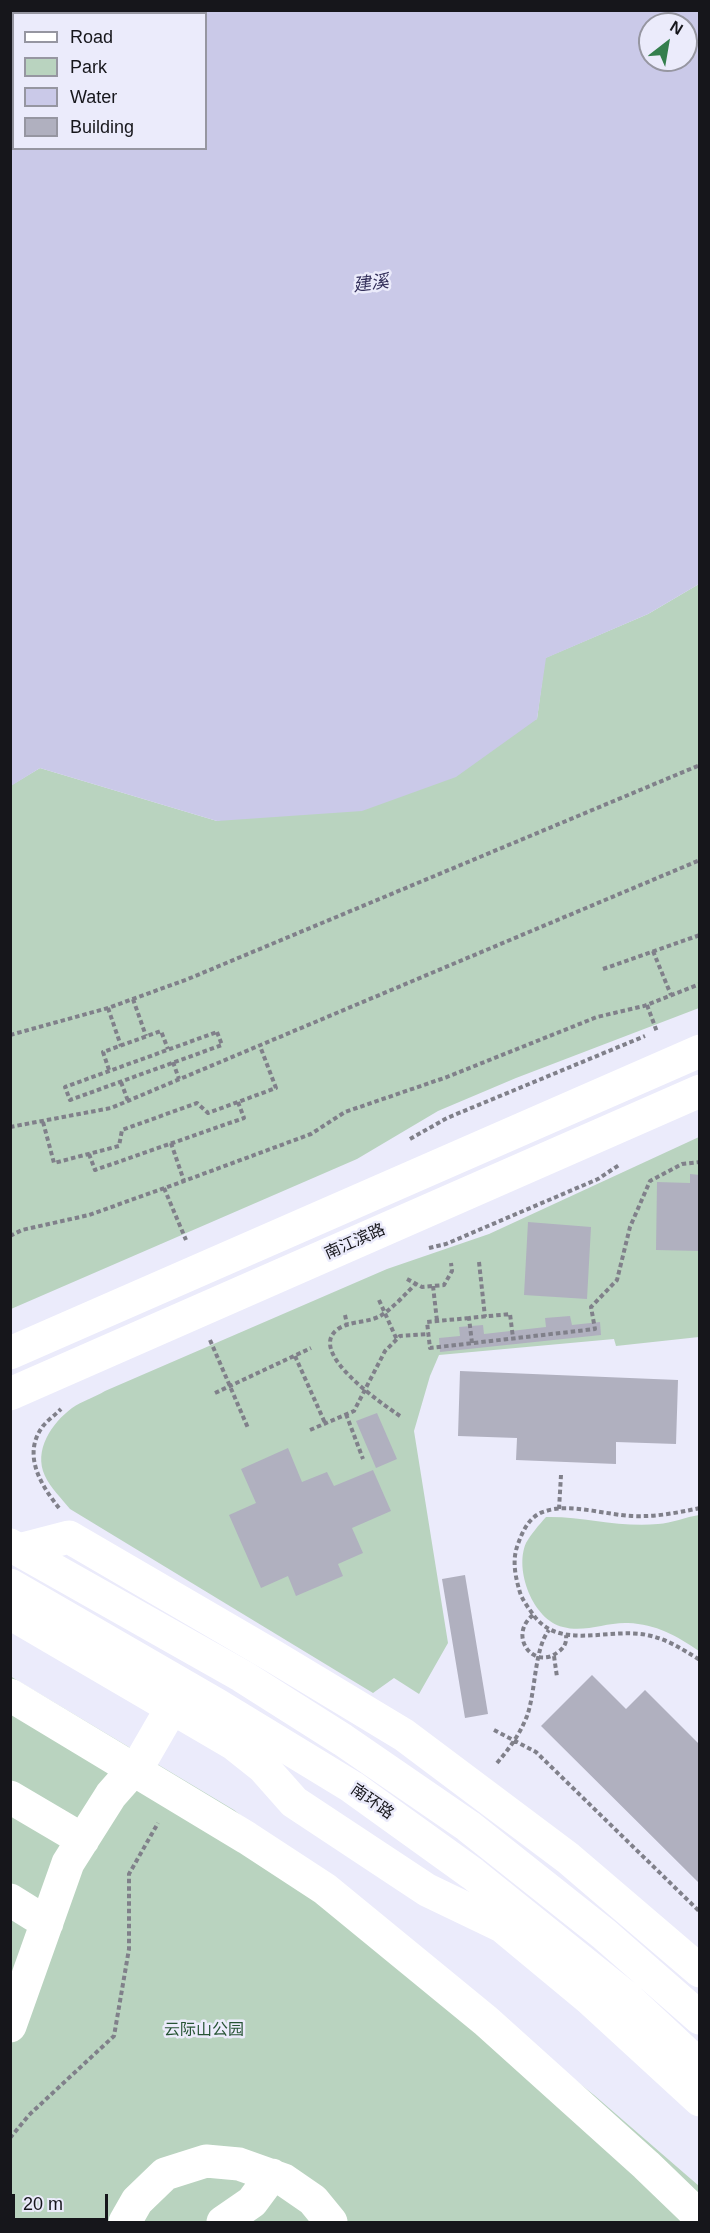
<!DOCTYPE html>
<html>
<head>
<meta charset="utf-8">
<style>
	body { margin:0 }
	#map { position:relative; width:710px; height:2233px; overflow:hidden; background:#ebebfb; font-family:Arial,sans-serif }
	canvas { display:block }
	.frame { position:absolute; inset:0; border:12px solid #16161b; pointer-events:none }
	.legend { position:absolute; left:12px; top:12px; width:195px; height:138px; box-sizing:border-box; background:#ebebfb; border:2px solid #9696a1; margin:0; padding:8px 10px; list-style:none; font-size:18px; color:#16161b }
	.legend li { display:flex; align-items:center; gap:12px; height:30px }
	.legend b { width:30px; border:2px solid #9696a1 }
	.north { position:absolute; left:638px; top:12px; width:60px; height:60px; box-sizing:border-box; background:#ebebfb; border:2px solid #9696a1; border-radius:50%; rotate:31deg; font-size:16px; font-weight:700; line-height:24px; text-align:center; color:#16161b }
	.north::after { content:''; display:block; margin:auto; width:21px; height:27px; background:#347f4d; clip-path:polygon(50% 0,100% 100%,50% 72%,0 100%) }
	.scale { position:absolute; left:12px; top:2194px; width:96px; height:27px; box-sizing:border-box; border:3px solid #16161b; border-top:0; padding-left:8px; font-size:18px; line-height:21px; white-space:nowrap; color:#16161b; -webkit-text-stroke:4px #ebebfb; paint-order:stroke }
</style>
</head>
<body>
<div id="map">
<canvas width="710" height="2233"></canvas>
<div class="frame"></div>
<ul class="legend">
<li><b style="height:8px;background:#fff"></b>Road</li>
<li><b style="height:16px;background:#b9d3bf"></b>Park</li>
<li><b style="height:16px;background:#cac9e8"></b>Water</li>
<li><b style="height:16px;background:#b0b0bf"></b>Building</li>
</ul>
<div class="north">N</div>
<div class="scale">20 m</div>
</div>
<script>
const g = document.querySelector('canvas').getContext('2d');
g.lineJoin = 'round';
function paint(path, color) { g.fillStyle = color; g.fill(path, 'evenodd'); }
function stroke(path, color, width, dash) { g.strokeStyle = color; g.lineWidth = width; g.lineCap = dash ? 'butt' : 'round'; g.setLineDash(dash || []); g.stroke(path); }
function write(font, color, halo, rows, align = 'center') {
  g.font = font + ' Arial,"Noto Sans SC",sans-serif'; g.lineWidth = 5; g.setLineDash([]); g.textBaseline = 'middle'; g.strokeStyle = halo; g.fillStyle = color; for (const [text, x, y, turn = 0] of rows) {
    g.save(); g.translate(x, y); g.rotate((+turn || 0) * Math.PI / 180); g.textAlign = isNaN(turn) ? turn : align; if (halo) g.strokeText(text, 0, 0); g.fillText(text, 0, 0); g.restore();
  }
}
paint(new Path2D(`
	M699 584V1008L516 1078 438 1111 357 1159 11 1309 10 786 40 768 217 821 537 719 545 658 648 614Z
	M699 1137V1337L616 1346 614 1339 439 1355 430 1376 414 1431 448 1643 419 1694 394 1678 373 1693 70 1509C62 1499 50 1487 45 1476 33 1450 52 1423 72 1408 82 1401 95 1397 105 1391L387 1269 489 1234Z
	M699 1515V1651C677 1636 656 1624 628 1623 606 1622 585 1633 563 1627 533 1620 514 1570 526 1543 531 1534 539 1525 546 1517 583 1516 620 1528 658 1524 672 1523 686 1517 699 1515Z
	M10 1676 234 1810 594 2095 699 2186V2222H11Z`), '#b9d3bf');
paint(new Path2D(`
	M11 10 699 11V584L648 614 546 658 537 719 456 777 362 811 217 821 40 768 11 786ZM14 14H206V148H14ZM650 24H686V60H650Z`), '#cac9e8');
paint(new Path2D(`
	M690 1174 700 1175V1251L656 1250 657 1182 690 1183Z
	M528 1222 591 1227 587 1299 524 1295Z
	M570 1316 572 1325 600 1322 601 1335 440 1352 439 1338 460 1336 459 1327 483 1325 484 1334 546 1327 545 1318Z
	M460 1371 678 1380 676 1444 616 1442V1464L516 1460 517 1438 458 1436Z
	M377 1413 397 1459 376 1468 356 1421Z
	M288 1448 302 1482 327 1472 334 1486 373 1470 391 1511 352 1528 363 1553 338 1564 343 1576 296 1596 288 1576 261 1588 229 1515 256 1503 241 1469Z
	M465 1575 488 1714 465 1718 442 1579Z
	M592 1675 626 1709 645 1690 700 1745V1884L541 1726Z`), '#b0b0bf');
stroke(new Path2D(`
	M653 951 671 995
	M603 969 700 935
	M133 999 146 1036
	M647 1005 657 1032
	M108 1008 121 1046
	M217 1032 222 1045 70 1100 65 1087Z
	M10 1035 108 1008 188 979 700 765
	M173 1062 179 1079
	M109 1070 103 1052 161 1031 168 1049
	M121 1082 128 1101
	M43 1122 54 1163 119 1146 122 1130 197 1103 208 1113 276 1088 260 1046
	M10 1127 111 1108 700 860
	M410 1139 447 1118 645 1036
	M171 1143 184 1181
	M89 1154 95 1170 244 1118 238 1102
	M164 1188 186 1240
	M10 1236 22 1230 89 1215 184 1181 311 1134 345 1112 447 1077 597 1017 644 1006 700 984
	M429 1248 446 1244 598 1179 619 1165
	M479 1262 485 1317
	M407 1279 422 1287 444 1285 452 1271 451 1263
	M433 1286 437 1321
	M379 1300 397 1340
	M345 1315 347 1324
	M469 1318 427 1322 430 1348 595 1329 591 1307 617 1280 630 1227 650 1181 682 1164 700 1162
	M210 1340 248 1428
	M472 1343 469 1318 510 1314 513 1338
	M295 1356 325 1423
	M215 1393 311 1348
	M346 1414 363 1459
	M400 1416C384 1405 305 1352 338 1329 350 1321 365 1323 378 1317 388 1313 408 1292 416 1283
	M310 1430 354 1411 385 1351 400 1336 429 1334
	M59 1508C40 1484 22 1454 43 1426 48 1420 55 1415 61 1409
	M700 1508C676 1513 656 1517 632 1516 607 1515 570 1503 546 1511 530 1515 523 1530 518 1544 512 1559 515 1575 519 1589 521 1598 527 1606 532 1613 558 1652 608 1627 647 1635 667 1639 682 1649 700 1660
	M559 1509 561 1475
	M533 1615C507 1636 534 1671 558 1652 564 1648 567 1643 566 1635
	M554 1656 557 1677
	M494 1730 536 1752 700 1912
	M497 1763C509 1749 520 1734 527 1716 536 1691 534 1649 549 1630
	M10 2138 29 2115 114 2036 129 1949V1874L158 1823`), '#80808a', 4, [4.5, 3]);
stroke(new Path2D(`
	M19 1550 69 1537 273 1656 404 1735 568 1858 700 1971
	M10 1613 234 1744 263 1767 294 1802 427 1890 502 1926 590 1999 700 2100
	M10 1695 247 1838 325 1889 486 2021 646 2165 700 2217
	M10 1797 83 1840
	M10 1900 47 1923
	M10 2026 68 1863 111 1795 141 1761 182 1690
	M125 2222 137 2201 165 2174 206 2161 239 2164 284 2180 313 2200 331 2222
	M223 2222 252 2202 272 2175`), '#fff', 33);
stroke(new Path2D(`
	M10 1353 700 1051
	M10 1394 700 1091
	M10 1545 242 1676 343 1740 468 1826 604 1934 700 2018
	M10 1585 219 1706 352 1787 473 1874 626 1997 700 2066`), '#fff', 33);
write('16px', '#16161b', '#ebebfb', [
	["南江滨路",355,1242,-24],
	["南环路",372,1802,35]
]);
write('16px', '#275435', '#ebebfb', [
	["云际山公园",204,2031]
]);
write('italic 18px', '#332f5a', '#ebebfb', [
	["建溪",371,284,-7]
]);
</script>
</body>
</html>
